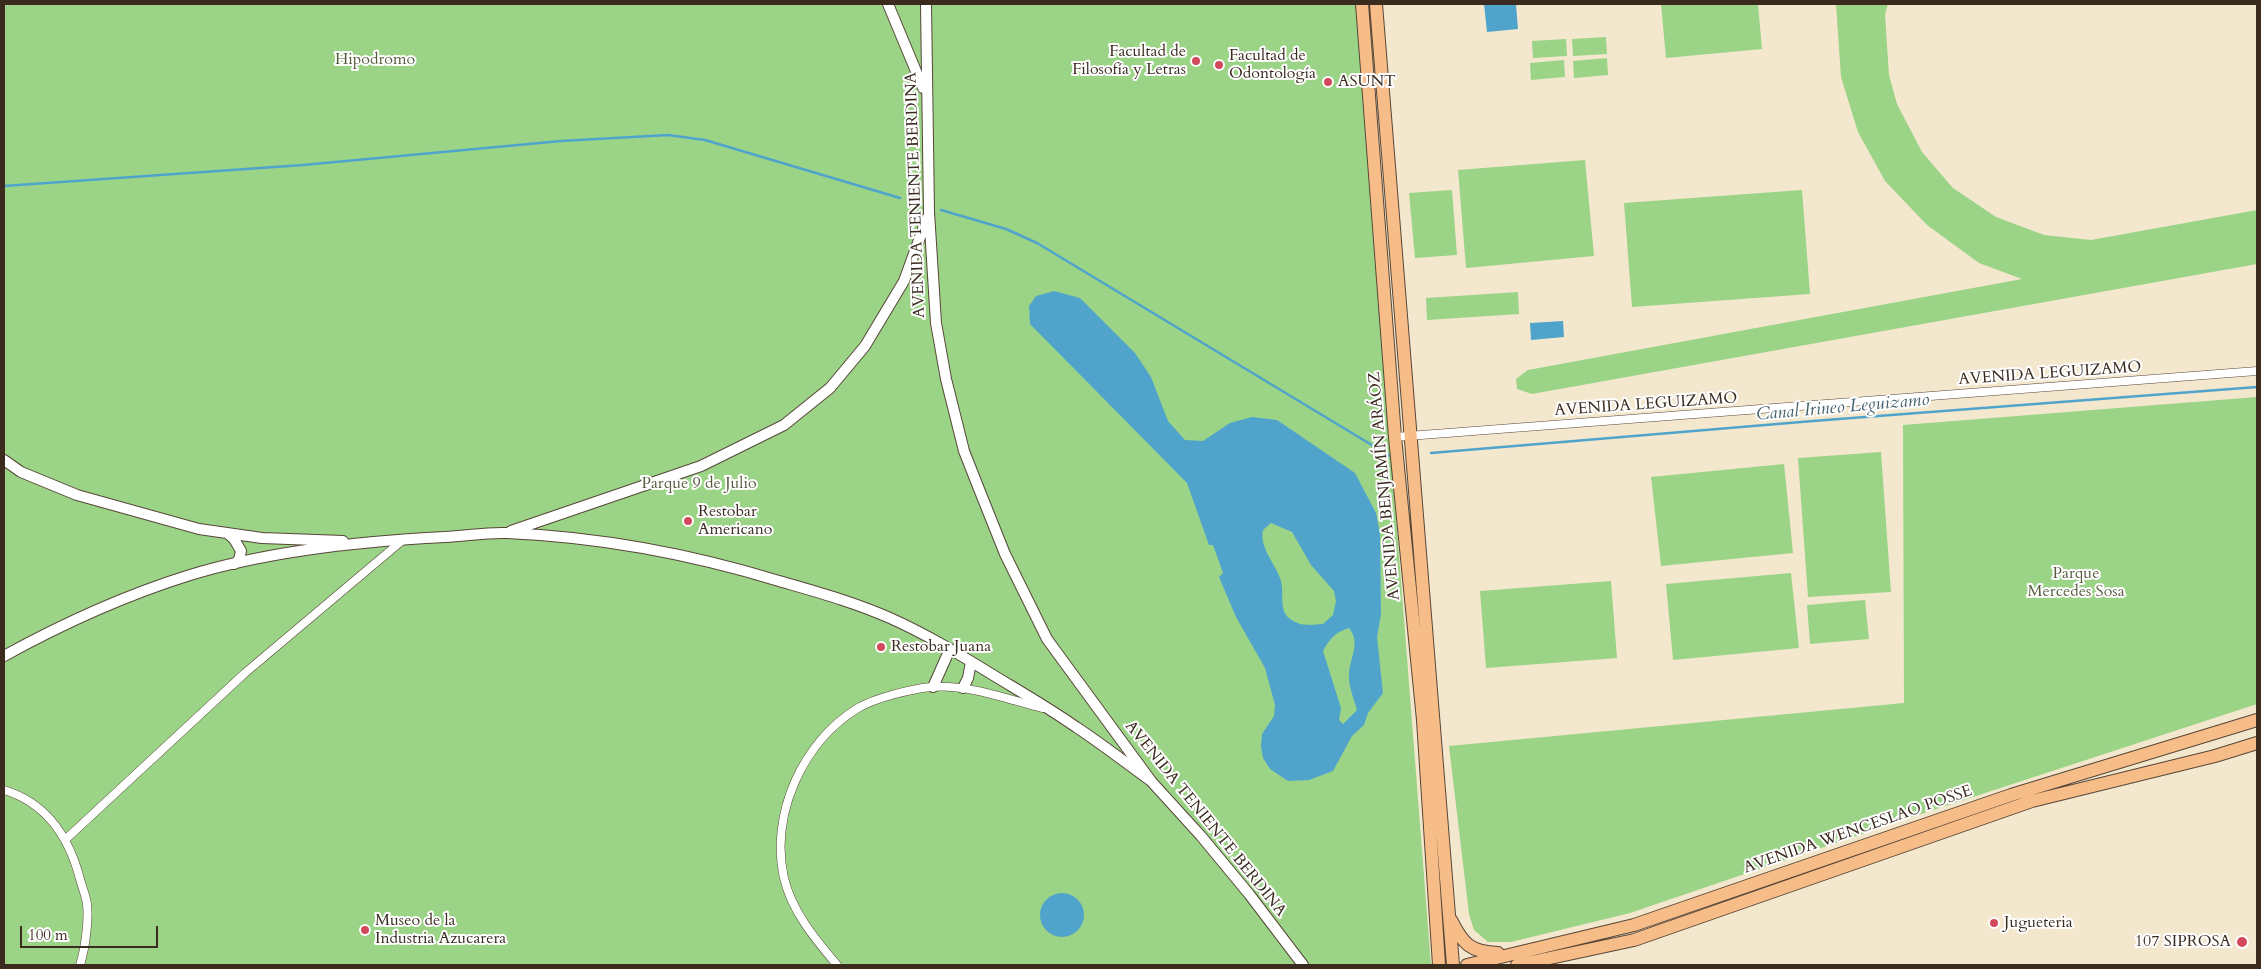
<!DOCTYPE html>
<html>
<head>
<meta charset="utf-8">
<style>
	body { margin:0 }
	#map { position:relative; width:2261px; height:969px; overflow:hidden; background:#f3e7ce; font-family:Cardo,serif }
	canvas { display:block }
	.frame { position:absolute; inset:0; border:5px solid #3b2a1e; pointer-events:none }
	.scale { position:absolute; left:20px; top:926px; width:138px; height:22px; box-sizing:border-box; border:2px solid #3b2a1e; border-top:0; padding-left:6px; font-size:15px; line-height:18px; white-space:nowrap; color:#3b2a1e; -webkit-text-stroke:4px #fff; paint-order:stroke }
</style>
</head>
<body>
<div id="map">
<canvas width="2261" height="969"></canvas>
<div class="frame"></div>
<div class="scale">100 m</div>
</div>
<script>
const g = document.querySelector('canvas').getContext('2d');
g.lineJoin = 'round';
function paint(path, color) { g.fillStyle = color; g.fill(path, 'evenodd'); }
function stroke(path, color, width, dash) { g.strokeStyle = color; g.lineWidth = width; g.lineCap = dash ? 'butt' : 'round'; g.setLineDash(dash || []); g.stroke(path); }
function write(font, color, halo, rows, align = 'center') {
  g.font = font + ' Cardo,serif'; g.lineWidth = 4; g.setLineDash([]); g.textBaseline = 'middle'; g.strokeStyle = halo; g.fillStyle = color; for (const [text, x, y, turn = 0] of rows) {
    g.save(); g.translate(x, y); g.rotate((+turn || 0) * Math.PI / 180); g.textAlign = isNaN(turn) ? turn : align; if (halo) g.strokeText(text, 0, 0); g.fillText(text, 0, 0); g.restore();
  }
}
paint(new Path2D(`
	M4 4H1356L1431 965H4Z
	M1661 4H1758L1762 49 1666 58Z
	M1836 4H1888L1885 15 1889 75 1897 104 1922 152 1953 188 1996 217 2044 235 2091 240 2257 210V264L1532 394 1517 389 1516 379 1528 370 2022 279 1979 263 1927 225 1885 181 1858 132 1841 77Z
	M1606 37 1607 54 1573 56 1572 39Z
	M1566 39 1567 56 1533 58 1532 41Z
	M1607 58 1608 75 1574 78 1573 61Z
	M1564 60 1565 77 1531 80 1530 63Z
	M1585 160 1594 256 1466 268 1458 170Z
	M1452 190 1457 255 1415 258 1409 193Z
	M1802 190 1810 294 1632 307 1624 203Z
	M1518 292 1519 314 1427 320 1426 298Z
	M2257 397V704L1915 816 1630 913 1511 942H1488L1474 930 1469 914 1449 746 1904 703 1903 425Z
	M1881 452 1891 592 1808 597 1798 458Z
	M1784 464 1793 553 1661 566 1651 477Z
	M1791 573 1799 648 1673 660 1666 584Z
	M1611 581 1617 658 1486 668 1480 591Z
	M1865 600 1869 639 1810 644 1807 605Z`), '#9bd487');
paint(new Path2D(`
	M1484 4H1516L1518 29 1487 32Z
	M1054 291 1080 298 1135 353 1151 377 1168 421 1185 440 1203 441 1230 423 1252 417 1277 420 1355 473 1376 513 1380 534 1381 614 1377 637 1383 693 1368 713 1364 725 1352 736 1333 771 1309 780 1288 781 1270 769 1263 758 1261 746 1262 734 1274 716 1275 705 1265 668 1236 617 1219 577 1223 573 1213 545H1209L1187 483 1030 324 1029 306 1036 296ZM1271 523 1292 532 1311 565 1334 591 1336 601 1333 615 1323 624C1310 625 1300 627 1289 618 1279 610 1284 593 1281 581 1276 564 1259 548 1263 530ZM1349 628C1361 643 1350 657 1349 674 1348 685 1354 699 1357 710L1343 724 1339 720 1341 708 1323 651C1329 639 1336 632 1349 628Z
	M1563 321 1564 337 1531 340 1530 323Z
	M1040 915a22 22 0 1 1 44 0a22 22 0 1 1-44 0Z`), '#50a4cc');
stroke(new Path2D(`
	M4 186 303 165 561 141 668 135 705 140 900 198
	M941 210 1006 229 1037 243 1390 456
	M1431 453 1813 421 2257 387`), '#50a4cc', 2.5);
const minor = new Path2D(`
	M1395 437 2257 371
	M4 790C47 803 69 837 80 879 82 887 86 896 87 904 89 921 85 949 80 965
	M66 839 245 673 404 539
	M837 965C816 940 792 912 784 878 770 815 802 742 858 708 875 698 911 689 931 687 968 684 1007 699 1042 708`);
const tertiary = new Path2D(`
	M888 4 923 88
	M926 4 929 212 936 323 946 379 964 451 979 489 1005 554 1047 639 1151 781 1201 836 1249 894 1303 965
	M4 460 21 472 77 495 199 529 262 538 343 541
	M511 531 701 466 784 425 830 388 865 346 904 281 927 218
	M227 533 234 539 241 551 239 560 234 564
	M4 656C62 624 126 595 190 575 269 551 363 541 445 537 466 536 487 532 507 533 599 537 691 554 779 581 817 592 854 602 890 618 926 634 959 654 993 675 1021 692 1049 708 1076 727 1102 744 1126 763 1151 781
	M933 687 950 649
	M963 688 968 678 971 662`);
const primary = new Path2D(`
	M1362 4 1395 437 1423 720 1439 965
	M1376 4 1453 965
	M1451 920C1463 944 1470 952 1498 953
	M1467 965 1634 925 2011 795 2257 720
	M1517 965 1634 940 2032 801 2215 756 2257 743`);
stroke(minor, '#574638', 9);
stroke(tertiary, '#574638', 12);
stroke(primary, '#574638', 14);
stroke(minor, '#fff', 8);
stroke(tertiary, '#fff', 10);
stroke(primary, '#f7bd88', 12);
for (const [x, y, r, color] of [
	[1196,61,5,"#d1495b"],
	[1219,65,5,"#d1495b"],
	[1328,82,5,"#d1495b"],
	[688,521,5,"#d1495b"],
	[881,647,5,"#d1495b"],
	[1994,923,5,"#d1495b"],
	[365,930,5,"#d1495b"],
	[2242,942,6,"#d1495b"]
]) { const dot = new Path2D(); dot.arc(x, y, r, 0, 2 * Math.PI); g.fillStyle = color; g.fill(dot); stroke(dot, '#fff', 2); }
write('16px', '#3b2a1e', '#fff', [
	["Facultad de",1186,52,"right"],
	["Filosofía y Letras",1186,70,"right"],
	["Facultad de",1229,56],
	["Odontología",1229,74],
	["ASUNT",1338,82],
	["Restobar",698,512],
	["Americano",698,530],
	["Restobar Juana",891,647],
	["Museo de la",375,921],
	["Industria Azucarera",375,939],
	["Jugueteria",2004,923],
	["107 SIPROSA",2231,942,"right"]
], 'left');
write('16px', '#585d3e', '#fff', [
	["Hipodromo",375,60],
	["Parque 9 de Julio",699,484],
	["Parque",2076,574],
	["Mercedes Sosa",2076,592]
]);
write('16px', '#3b2a1e', '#fff', [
	["AVENIDA TENIENTE BERDINA",916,195,-92],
	["AVENIDA LEGUIZAMO",2050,374,-4],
	["AVENIDA LEGUIZAMO",1646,405,-4],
	["AVENIDA BENJAMÍN ARÁOZ",1385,486,-95],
	["AVENIDA TENIENTE BERDINA",1205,819,51],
	["AVENIDA WENCESLAO POSSE",1858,830,-19]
]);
write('italic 18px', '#44616c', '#fff', [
	["Canal Irineo Leguizamo",1843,408,-5]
]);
</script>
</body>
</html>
